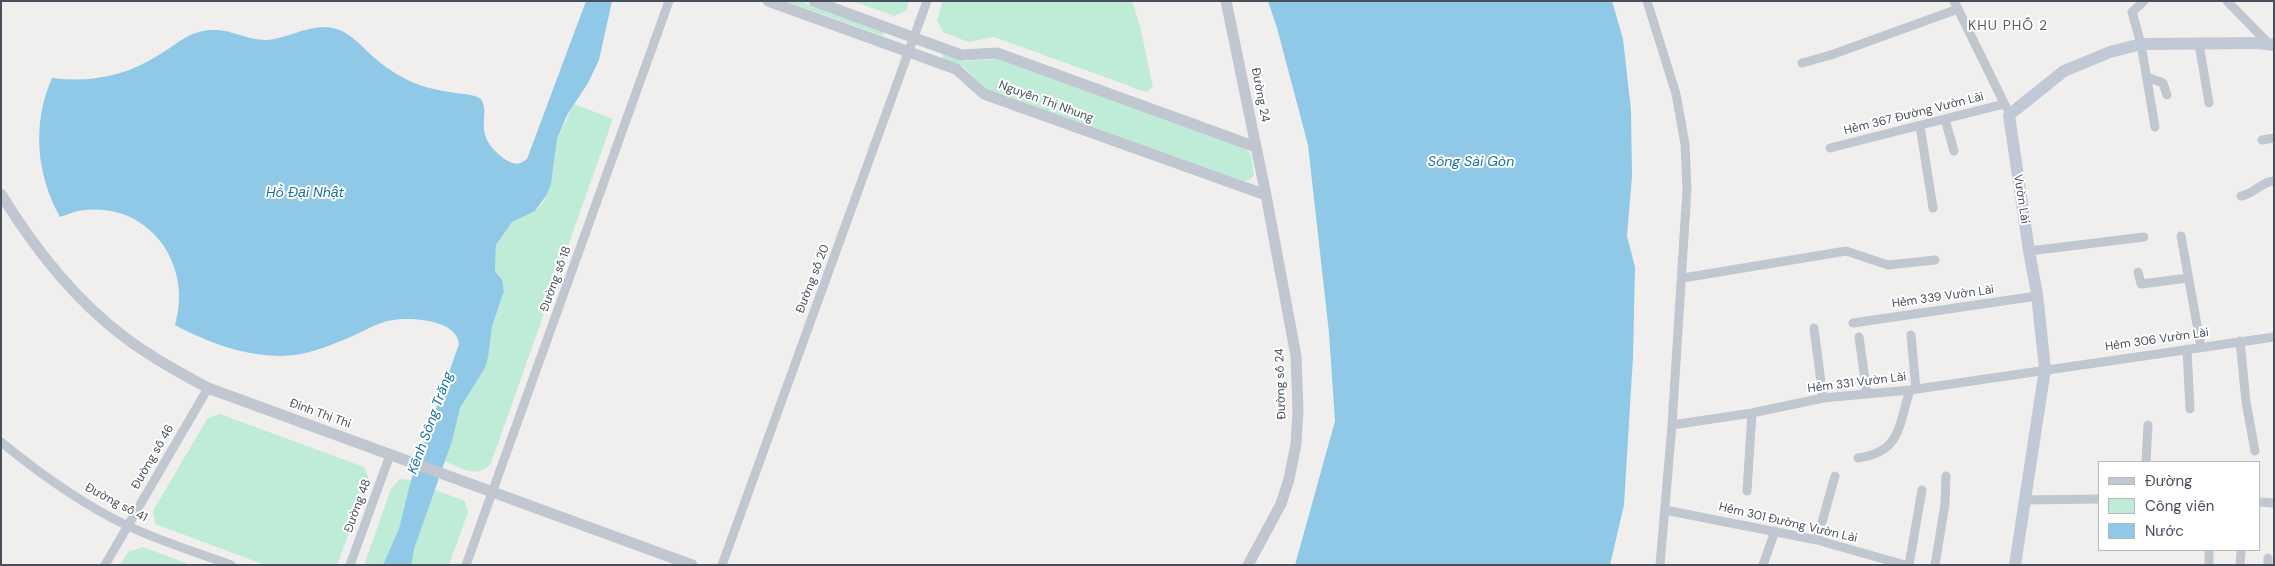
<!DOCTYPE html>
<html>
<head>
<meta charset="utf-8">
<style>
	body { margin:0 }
	#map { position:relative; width:2275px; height:566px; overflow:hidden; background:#f1efee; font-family:"DM Sans",sans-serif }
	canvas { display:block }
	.frame { position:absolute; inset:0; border:2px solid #484f5b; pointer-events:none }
	.legend { position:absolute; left:2098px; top:461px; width:162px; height:90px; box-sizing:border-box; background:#fff; border:1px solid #b6b9bd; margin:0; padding:6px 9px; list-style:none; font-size:15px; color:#484f5b }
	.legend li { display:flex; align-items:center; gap:10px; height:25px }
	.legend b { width:25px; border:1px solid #b6b9bd }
</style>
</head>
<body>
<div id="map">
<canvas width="2275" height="566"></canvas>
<div class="frame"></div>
<ul class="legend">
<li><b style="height:6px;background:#c2c9d6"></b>Đường</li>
<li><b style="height:14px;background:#bfecd6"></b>Công viên</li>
<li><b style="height:14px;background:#8fc9e7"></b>Nước</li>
</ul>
</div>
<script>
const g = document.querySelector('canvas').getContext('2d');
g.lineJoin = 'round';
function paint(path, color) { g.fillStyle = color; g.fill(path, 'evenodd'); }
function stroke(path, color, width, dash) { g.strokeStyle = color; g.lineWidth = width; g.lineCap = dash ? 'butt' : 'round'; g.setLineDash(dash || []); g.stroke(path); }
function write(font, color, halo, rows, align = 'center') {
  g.font = font + ' "DM Sans",sans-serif'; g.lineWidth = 4; g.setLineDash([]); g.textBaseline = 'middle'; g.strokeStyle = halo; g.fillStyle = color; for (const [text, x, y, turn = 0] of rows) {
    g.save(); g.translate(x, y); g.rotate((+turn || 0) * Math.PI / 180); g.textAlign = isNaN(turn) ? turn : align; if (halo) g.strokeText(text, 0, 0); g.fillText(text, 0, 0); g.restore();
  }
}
paint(new Path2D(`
	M786 1H799L884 32 883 36Z
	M853 1H909L906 11 894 16Z
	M943 1H1132L1140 26 1153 87 1146 92 994 37 968 42 943 32 937 20Z
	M943 54 963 61 998 59 1246 149 1251 155 1254 175 1250 180 1244 181 986 89 964 67 942 58Z
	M574 104 613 119 491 463C478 480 461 468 445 461L460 408 485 368 492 328 504 291 502 280 495 271 496 245 512 222 538 209 544 201 551 184 557 139Z
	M220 414 364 467 369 479 337 565H265L155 524 153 511 207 419Z
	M400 479H405L465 501 468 512 449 565H364L391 489Z
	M143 547 186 563 187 565H120L128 552Z`), '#bfecd6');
paint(new Path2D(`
	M586 1H612L599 60 588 83 567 115 557 139 551 184 546 196 535 211 512 222 496 245 495 271 502 280 504 291 492 327 488 357 485 368 460 408 452 441 414 549 411 565H383L399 529 411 480 459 344C457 320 412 317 394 320 377 322 363 332 348 338 327 347 303 356 281 356 244 356 207 342 175 325 193 266 151 204 86 210 77 210 69 214 60 217 36 174 32 123 52 78 89 83 126 76 157 56 171 48 184 36 199 32 225 24 241 40 266 40 286 39 304 27 324 27 348 27 361 47 377 60 387 69 401 77 412 82 431 91 455 92 475 96L481 99C487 109 483 118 484 129 485 143 498 156 510 162 516 165 521 164 527 159Z
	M1268 1H1612L1623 39 1631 110 1632 176 1627 236 1635 267 1633 357 1624 505 1610 565H1295L1335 421 1329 333 1308 145 1277 28Z`), '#8fc9e7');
stroke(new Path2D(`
	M1647 1 1676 94 1685 144 1687 189 1672 425 1660 565
	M1954 1 2006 107
	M2144 1 2132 12 2141 44 2155 127
	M2227 1 2271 46
	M2199 44 2209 103
	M1802 63 1831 55 1958 9
	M2147 77 2163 83 2167 95
	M1945 119 1954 151
	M1920 126 1933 208
	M2262 140 2274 138
	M1830 148 2004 104
	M2241 196C2255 194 2260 182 2274 181
	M2181 236 2201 347
	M2029 251 2144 237
	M2138 272 2141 284 2188 278
	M1683 278 1846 251 1888 265 1935 260
	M1853 323 2037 296
	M1814 328 1823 398
	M1911 335 1916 389
	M1859 337 1867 393
	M2240 341 2246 402 2255 451
	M2187 349 2190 409
	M1672 425 1752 413 1823 398 1910 390 2274 337
	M1 442C39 473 82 504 126 525 159 541 196 552 231 565
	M1858 458C1901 452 1898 427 1910 390
	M2146 462 2148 425
	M1747 491 1752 413
	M2025 500 2099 499
	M2259 502 2274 503
	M1665 510 1817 540 1905 565
	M1817 540 1835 476
	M105 565 208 388
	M350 565 390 455
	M466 565 669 1
	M722 565 927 1
	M1763 565 1775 531
	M1909 565 1922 490
	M1935 565 1945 504 1946 476
	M2209 565V550
	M2240 565 2241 552
	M2268 565V558`), '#c0c7d0', 9);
stroke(new Path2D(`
	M768 1 956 69 984 94 1266 195
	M814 1 961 55 997 53 1256 147
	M1226 1 1266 195 1296 356 1298 410 1296 444 1289 479 1281 504 1248 565
	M1 194C34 248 72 297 123 336 149 356 179 372 208 388L692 565`), '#c0c7d0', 11);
stroke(new Path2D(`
	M2015 565 2045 369 2037 294 2029 251 2009 115 2064 71 2110 52 2141 44 2259 43 2274 45`), '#c2c9d6', 12);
write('12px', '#484f5b', '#fff', [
	["Đường 24",1260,95,79],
	["Nguyễn Thị Nhung",1046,102,20],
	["Hẻm 367 Đường Vườn Lài",1914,114,-14],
	["Vườn Lài",2021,199,81],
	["Đường số 18",556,279,-70],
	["Đường số 20",813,279,-69],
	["Hẻm 339 Vườn Lài",1943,297,-8],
	["Hẻm 306 Vườn Lài",2157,340,-8],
	["Hẻm 331 Vườn Lài",1857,383,-7],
	["Đường số 24",1281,384,-92],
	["Đinh Thị Thi",320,414,20],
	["Đường số 46",153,457,-60],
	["Đường số 41",116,503,28],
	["Đường 48",358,506,-70],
	["Hẻm 301 Đường Vườn Lài",1788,523,13]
]);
g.letterSpacing = '1px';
write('14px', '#5b5e63', '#fff', [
	["KHU PHỐ 2",2008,26]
]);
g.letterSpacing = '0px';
write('italic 14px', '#1472a1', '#fff', [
	["Sông Sài Gòn",1471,162],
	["Hồ Đại Nhật",305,193],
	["Kênh Sông Trăng",431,423,-70]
]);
</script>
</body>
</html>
